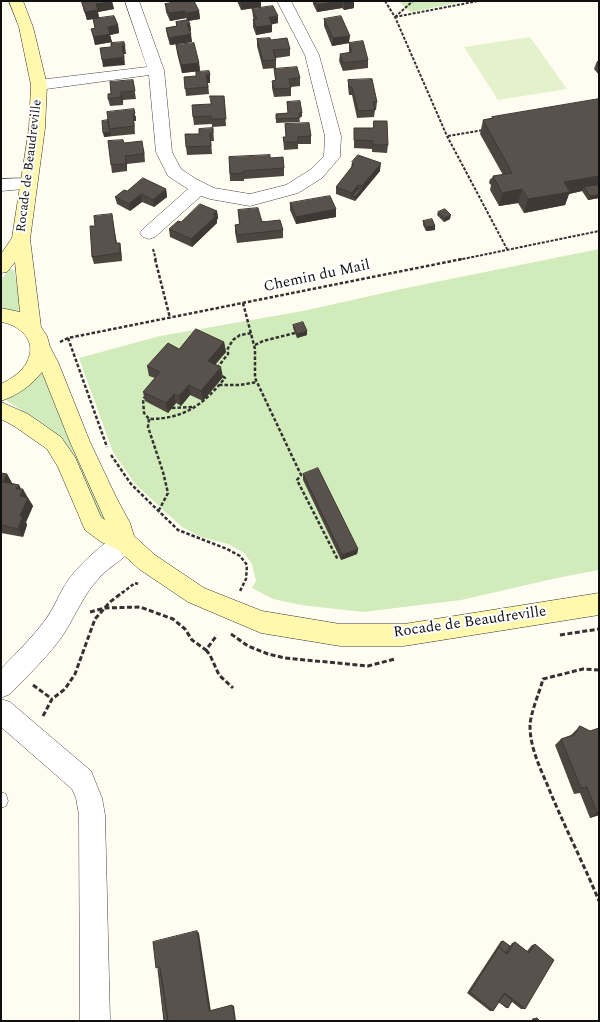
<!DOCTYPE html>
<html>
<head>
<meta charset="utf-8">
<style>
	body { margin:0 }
	#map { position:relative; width:600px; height:1022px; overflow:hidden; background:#fffdf2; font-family:Spectral,serif }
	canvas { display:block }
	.frame { position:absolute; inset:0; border:2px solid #101010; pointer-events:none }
</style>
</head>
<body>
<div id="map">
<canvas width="600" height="1022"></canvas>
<div class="frame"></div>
</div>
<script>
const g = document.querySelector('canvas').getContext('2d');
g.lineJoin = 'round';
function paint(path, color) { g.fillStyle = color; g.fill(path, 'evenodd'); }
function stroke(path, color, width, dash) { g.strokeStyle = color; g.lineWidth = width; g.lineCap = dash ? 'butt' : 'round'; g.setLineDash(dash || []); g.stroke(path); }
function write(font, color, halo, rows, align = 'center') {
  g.font = font + ' Spectral,serif'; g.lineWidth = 4; g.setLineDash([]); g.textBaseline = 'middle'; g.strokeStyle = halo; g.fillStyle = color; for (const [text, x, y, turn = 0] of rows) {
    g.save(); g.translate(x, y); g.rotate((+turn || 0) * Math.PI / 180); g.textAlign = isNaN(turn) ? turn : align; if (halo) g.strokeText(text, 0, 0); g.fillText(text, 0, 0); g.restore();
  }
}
paint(new Path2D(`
	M399 1H466L412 12 406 9Z
	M599 249V570L557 578 461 600 363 612 301 605 273 599 252 588 256 581 252 564 244 553 228 544 201 537 182 527 135 484 113 452 79 358 160 336 303 311 406 288Z
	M10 268 14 271 22 308 17 311 1 308V280Z
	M42 372H45C63 426 81 479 113 525L100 519 68 452 49 428 7 401V398Z`), '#d2ebba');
paint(new Path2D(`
	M530 37 567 89 498 100 464 47Z`), '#e4f2cc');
const lane = new Path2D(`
	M1 792 6 794 8 801 6 806 1 808Z`);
const street = new Path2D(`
	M125 1H139L164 70 172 152 181 169 196 179 214 188 250 194 286 185 310 170 324 156 325 136 305 55 277 1H291L319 55 341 136 340 157 322 178 298 193 250 206 210 199 201 196 155 237 149 239 143 237 140 233 143 229 188 189 168 176 156 152 149 75 39 90 34 88 31 85 34 82 39 80 147 67Z
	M29 178 35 180 37 184 35 188 1 191V179Z
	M125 532 133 535 136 542C129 558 110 565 99 578 84 594 76 614 65 632 50 655 28 675 10 694L1 698V669C17 652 33 637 46 619 55 607 60 591 69 579 81 563 106 539 125 532Z
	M1 699 10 702 91 771 102 798 105 815 110 1021H80L79 815 76 798 72 789 1 727Z`);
const secondary = new Path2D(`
	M9 1H23L33 27 47 85 45 128 30 239 41 327 47 336 50 347 58 362 90 442 116 497 130 523 134 536 155 555 204 588 262 611 340 624H404L599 593V615L404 646H340L261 633 188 602 139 569 117 549 101 542 85 530 58 467 47 449 14 426 1 419V402L28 414 61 437 75 457 101 517 105 520 70 442 42 372C31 386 18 395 1 401V384C11 379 22 372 27 362 38 341 20 325 1 322V308L20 312 15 262 7 272 1 273V254L12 238 29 128 31 85 19 27Z`);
stroke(lane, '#434343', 1);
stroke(street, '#434343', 1);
stroke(secondary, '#323232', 1);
stroke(new Path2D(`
	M385 1 395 17 447 136 507 249
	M395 17 478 1
	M395 17 413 1
	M448 136 484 130
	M153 249 156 260
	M458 260 599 231`), '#323232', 2, [3, 1.5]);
stroke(new Path2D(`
	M155 259 170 318
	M243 303 255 349V378L301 475 297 480 338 560
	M68 338 107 447
	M60 342 68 338 462 259
	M255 345 263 341 295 333
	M217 368 228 354V348L233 340 240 335 252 333
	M219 385H240L257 382
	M146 396 143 399 144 413 149 419C184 419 203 405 225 378L220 374
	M172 408 194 407
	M149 419 148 427 163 472 168 493 159 510
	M111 455 131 484 178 530 227 549 240 556 247 565 246 579 240 591
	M122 593 135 583 138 584`), '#323232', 2.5, [3.5, 2]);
stroke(new Path2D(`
	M90 612 105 608 140 607 173 619 185 629 192 640 206 650 217 635
	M231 634 248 646 268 654 285 658 368 666 395 659
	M560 635 599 629
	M206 650 210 655 219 675 233 688
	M599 670 583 669 543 679C540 691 530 714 530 726 530 746 539 766 547 784 563 824 583 862 599 901
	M33 685 52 699
	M43 716 52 699 65 689 75 674 95 619 110 602 123 592`), '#323232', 3, [5, 2.5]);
paint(lane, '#fff');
paint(street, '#fff');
paint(secondary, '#fff8ad');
paint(new Path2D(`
	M81 1H112L114 9 98 12 99 18 118 25 119 33 110 35 112 42 95 45 91 29 95 28 93 19 87 20Z
	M179 1H194L199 11 200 19 188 21 190 24 191 31 190 32 192 42 170 45 167 35 166 28 176 26V22L187 20 186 18 170 21 166 12 165 4 180 2Z
	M237 1H261V7L241 10Z
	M313 1H354V8L344 10 342 8 317 12 313 4Z
	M252 9 278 23 271 24 272 32 256 35 253 27V19H254L253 17Z
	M324 19 368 60V68L343 71 339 61 340 54 349 53V43L332 46 324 26Z
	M257 39 271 40 290 49V56L276 58V68L263 69 257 46Z
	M176 45 199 63 200 71 182 73 177 53Z
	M597 61H599V75L594 69Z
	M274 69 300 78V86L291 87V96L274 97 272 88V81L275 80Z
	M184 77 210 83H208L209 94 186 96Z
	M348 80 377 102 376 110H375L374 117 357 118 352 95H349L348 87Z
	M134 87 136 99 123 100V105L110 106 108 99V94Z
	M224 96 226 126 212 127V124L194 125 193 117 211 104Z
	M599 99V198L588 200 582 191 569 194 565 205 524 213 518 203 499 206 490 190 491 185 489 183 490 179 492 178 493 176 503 175 480 134 483 120 492 118V117Z
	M287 102 302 113V117H299L300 122 276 123V114L288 113Z
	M136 116V121H134L135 134 104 137 108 120Z
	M285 124 311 136V144H298V149L284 150 283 137H286Z
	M213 128 214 141H211L212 154 187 155 186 147 199 134Z
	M354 128 388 145 387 153 372 152V149L354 148Z
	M124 143 144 149 145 162 127 164V171L112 173 111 165Z
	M229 157 270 158 284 168V176L244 179V181H230Z
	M352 162 380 171 355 201 336 194V187L351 168Z
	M166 189 167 197 154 207 142 202 130 211 117 204 115 197 127 191Z
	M290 203 336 209V217L296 224 290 210Z
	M238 210 283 230V238L237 243 235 232V225L239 224Z
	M217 211 218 218 217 220V223L192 247 170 237 169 229 181 222Z
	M438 212 450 219 444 222 437 215Z
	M423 221 435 226V230L426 231 423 225Z
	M113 222 117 243H120L121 250 122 261 94 264 92 257 95 226Z
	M293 325 307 335 297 338 293 328Z
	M224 342 226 352 215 364 223 377 203 401 190 395 181 406 176 403 168 413 145 401 143 392 155 378 149 376 147 366 179 349Z
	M1 473 7 474 12 483H11L19 485 21 489 28 498 33 506 26 522 27 525 23 537 1 533Z
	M303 474 358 549 357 554 341 560 303 480Z
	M580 726 590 731 599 728V815L590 818 580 793 574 794 555 745 561 739 571 735Z
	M501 941H503L510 946 512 943 515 942 527 951 532 945 535 944 525 1009H521L512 1002 508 1008H506L499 1002 493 1011H490L467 993Z
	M533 1018H537L540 1021H531Z`), '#4d4640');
paint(new Path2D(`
	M251 1H261V7L241 10V3Z
	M343 1 342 8 317 12V5Z
	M351 1H354V8L344 10V2Z
	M112 2 114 9 98 12 99 18 87 20 85 12 96 4Z
	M185 11 186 18 170 21 169 13Z
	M199 11 200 19 187 21V13Z
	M278 16V23L269 25V17Z
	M187 24H190L191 31 188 32Z
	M118 25 119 33 110 35 112 42 95 45 94 37 108 27Z
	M272 25V32L256 35V27Z
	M191 34 192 42 170 45 169 38Z
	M350 36 349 43 332 46 333 38Z
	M122 46H125L126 54H124L125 65 103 67 102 60Z
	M199 63 200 71 182 73 181 65Z
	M206 75H210V83H207Z
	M121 92 123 100V105L121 97Z
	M134 109 136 121H134L135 134 134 126 133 114Z
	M110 132 111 136 104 137 103 133Z
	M125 156 127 164V171L126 164Z
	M381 163 380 171 361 194 362 186Z
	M599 176V188L584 187 582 191 569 194 565 205 524 213 528 199 564 182Z
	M358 185V192L352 196 351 200 352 193Z
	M166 189 167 197 154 207 153 200Z
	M522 189 518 203 499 206 502 193Z
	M361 190V194L355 201V197Z
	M141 194 142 202 130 211 129 204Z
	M599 195V198L588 200 590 196Z
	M336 209V217L296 224V217Z
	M217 211 218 218 217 220V223L192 247 191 239Z
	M451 215 450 219 444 222V218Z
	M435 226V230L426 231V227Z
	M120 243 121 250 122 261 120 253Z
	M307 331V335L297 338V334Z
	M224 342 226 352 210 371 208 361Z
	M221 367 223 377 203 401 201 391Z
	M189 385 190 395 181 406 179 396Z
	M174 394 176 403 168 413 166 403Z
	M7 474 12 483 8 491 3 482Z
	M19 485 22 491 23 489 28 498 25 504 16 489Z
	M28 498 33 506 26 522 27 525 23 537 18 529 20 516Z
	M358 549 357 554 341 560 342 555Z
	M597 812H599V815L590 818Z
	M197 931 199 933 211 1012 209 1011Z
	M232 1005 234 1006 236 1021H235Z`), '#3e3934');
const building = new Path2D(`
	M82 1H112V2L96 4 98 10 85 12Z
	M181 1H194L199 11 187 13 185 11 169 13 165 4Z
	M240 1H251L241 3Z
	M315 1H341L317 5Z
	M273 6 278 16 269 17 272 25 256 27 253 19H257L252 9Z
	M114 16 118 25 108 27 110 34 94 37 91 29 95 28 93 19Z
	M341 16 350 36 333 38 324 19Z
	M188 20 190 24H187L191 34 169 38 166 28 177 26 176 22Z
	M270 38 271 40 287 38 290 49 273 50 276 60 263 61 257 39Z
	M363 41 368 60 343 63 340 54 352 52 349 43Z
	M124 42 125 46H122L124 57 102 60 100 48 111 47V43Z
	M194 43 199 63 181 65 176 45Z
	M297 67 300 78 289 79 291 88 274 89 272 81 276 80 274 69Z
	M209 71 210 75H206L208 87 185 89 184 77 196 76V72Z
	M372 79 377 102H373L375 110 358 111 352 87H349L348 80Z
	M133 80 135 91 121 92V97L108 99V94H111L110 82Z
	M210 96H224L226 119H211V116L193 117 192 105 211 104Z
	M599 99V176L564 182 570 192 528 199 522 189 502 193 493 176 512 173 483 120 493 118 492 117Z
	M300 101 302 113H299L300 118 276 119V114L288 113 287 102Z
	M134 109 135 113 133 114 134 126 109 129 107 112Z
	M108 120 110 132 103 133 102 121Z
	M374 121H387L388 145H373V141L354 140V128H373Z
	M309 123 311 136 298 137V142H284L283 137H286L285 124Z
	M213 128V133H210L211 146 186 147 185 134H199V129Z
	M123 140 124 143 142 141 144 154 125 156 126 164 111 165 108 141Z
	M270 155V158L283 157 284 168 244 171 243 173 230 174 229 157Z
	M358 155 381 163 362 186 358 185 352 193 336 187 354 164 352 162Z
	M143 178 166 189 153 200 141 194 129 204 115 197 124 190 127 191Z
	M598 185 599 187V195L590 196 584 187Z
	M358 189 361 190 355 197 352 196Z
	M330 196 336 209 296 217 290 203Z
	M200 204 217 211 213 214 216 216 191 239 169 229 178 221 181 222Z
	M258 208 262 222 280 220 283 230 237 235 235 225 240 224 238 210Z
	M445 209 451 215 444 218 438 212Z
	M112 214 116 243H120V253L92 257 90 226H95L94 216Z
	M432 219 435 226 426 227 423 221Z
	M303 322 307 331 297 334 293 325Z
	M196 329 224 342 208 361 221 367 201 391 189 385 179 396 174 394 166 403 143 392 160 372 147 366 168 343 179 349Z
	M318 468 358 549 342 555 303 474Z
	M1 473 7 474 3 482 19 485 16 489H23L20 496 28 498 20 516H23L18 529 1 525Z
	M580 726 590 731 599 728V812H597L587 787 581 788 561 739 574 735Z
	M197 931 209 1011 232 1005 235 1021H168L160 967 156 968 153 942Z
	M503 941 510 946 506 953 499 947 498 948Z
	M515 942 529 953 535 944 554 960 525 1009 505 993 493 1011 470 992 499 947 507 954Z
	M160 968 168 1021H164L158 969Z
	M504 994 512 1000 508 1008 499 1002Z
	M537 1018 540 1021H535Z`);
paint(building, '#59514b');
stroke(building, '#3e3934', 1);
write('13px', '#101010', '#fff', [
	["Rocade de Beaudreville",30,166,-83]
]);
write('15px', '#101010', '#fff', [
	["Chemin du Mail",317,277,-12],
	["Rocade de Beaudreville",470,623,-8]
]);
</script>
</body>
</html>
